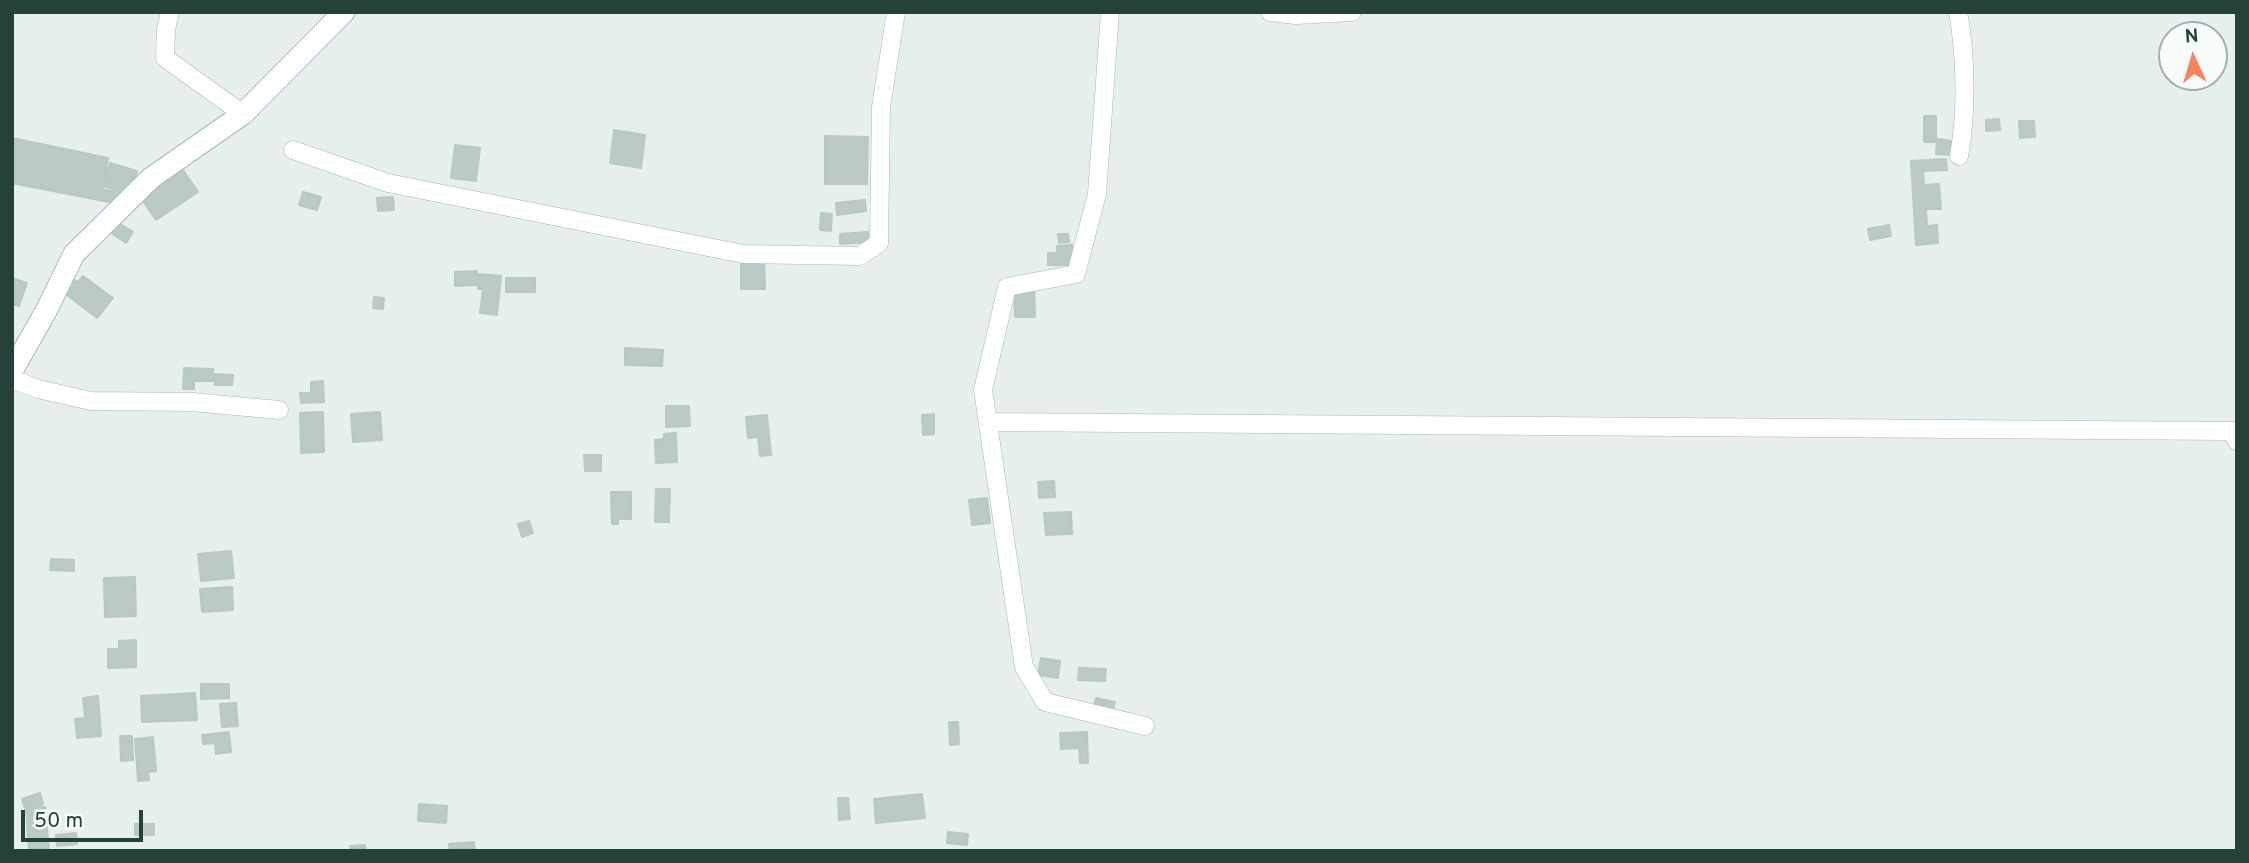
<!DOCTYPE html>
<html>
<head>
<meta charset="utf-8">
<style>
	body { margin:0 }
	#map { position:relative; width:2249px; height:863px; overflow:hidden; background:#e6efeb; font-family:Overpass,sans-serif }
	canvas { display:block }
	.frame { position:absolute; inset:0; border:14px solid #24423a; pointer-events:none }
	.north { position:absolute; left:2158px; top:21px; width:70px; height:70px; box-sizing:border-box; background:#f7fbf9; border:2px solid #a3b1ad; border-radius:50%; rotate:356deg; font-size:19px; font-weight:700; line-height:28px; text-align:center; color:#24423a }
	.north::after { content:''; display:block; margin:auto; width:24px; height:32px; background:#f4845f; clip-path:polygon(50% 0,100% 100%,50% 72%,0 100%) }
	.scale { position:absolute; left:21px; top:810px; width:122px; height:32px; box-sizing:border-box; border:4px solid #24423a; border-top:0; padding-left:9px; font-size:21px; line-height:24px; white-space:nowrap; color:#24423a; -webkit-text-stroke:5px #f7fbf9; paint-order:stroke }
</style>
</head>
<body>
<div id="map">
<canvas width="2249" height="863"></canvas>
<div class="frame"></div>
<div class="north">N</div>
<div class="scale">50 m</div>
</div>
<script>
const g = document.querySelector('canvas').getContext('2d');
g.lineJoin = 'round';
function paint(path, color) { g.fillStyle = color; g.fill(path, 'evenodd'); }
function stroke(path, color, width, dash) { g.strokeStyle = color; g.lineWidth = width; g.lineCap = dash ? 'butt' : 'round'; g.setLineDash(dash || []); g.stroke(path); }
const building = new Path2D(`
	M1924 116H1936V142H1924Z
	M1999 119 2000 130 1986 131V120Z
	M2019 121H2034L2035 137 2020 138Z
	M614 130 645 135 641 168 610 163Z
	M825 136 868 137 867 184H825Z
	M12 138 108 158 102 189 121 193 119 204 12 183Z
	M1937 139 1952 141 1951 155 1936 154Z
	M455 145 480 148 476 181 451 178Z
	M1946 159 1947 170 1923 171 1924 185 1939 184 1941 209H1926L1927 226 1937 225 1938 243 1916 245 1911 161Z
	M110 163 137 171 131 194 103 186Z
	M181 167 198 192 156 220 139 195Z
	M303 192 321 197 317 210 299 205Z
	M393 197 394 210 378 211 377 198Z
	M865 200 866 211 837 215 836 203Z
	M821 213 832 214 831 231 820 230Z
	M117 222 133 232 126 243 110 232Z
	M1889 225 1891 236 1870 240 1868 229Z
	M868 232V242L840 244V234Z
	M1058 234H1068L1069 242 1059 243Z
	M1072 245V265H1048V253H1057V246Z
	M764 255 765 289H741V256Z
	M477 271V285L455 286V272Z
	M479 274 501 276 497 315 480 313 483 289H478Z
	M83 276 113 298 97 318 62 291 72 278 78 282Z
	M12 278 27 283 19 306 12 304Z
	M506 278H535V292H506Z
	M1034 286 1035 317H1015L1014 287Z
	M374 297 384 298 383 309 373 308Z
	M625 348 663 350 662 366 625 365Z
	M184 368 213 369V381H194V389H183Z
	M215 374 233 375 232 385H215Z
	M323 381 324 402 301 403 300 393H311V382Z
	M666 406H689L690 426 666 427Z
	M323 412 324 452 301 453 300 413Z
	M380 412 382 440 353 442 351 414Z
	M934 414V434L923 435 922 415Z
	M767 415 771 455 760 456 758 437 748 438 746 417Z
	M676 433 677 462 656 463 655 440 664 439V434Z
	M584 455H601V471H585Z
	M1054 481 1055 497 1039 498 1038 482Z
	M656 489H670L669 522H655Z
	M611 492H631V519H618V524H612Z
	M987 498 990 523 972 525 969 500Z
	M1071 512 1072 534 1046 535 1044 513Z
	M529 521 533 533 522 537 518 524Z
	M231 551 234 578 201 581 198 554Z
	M51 559 74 560V571L50 570Z
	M135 577 136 616 105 617 104 578Z
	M232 587 233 610 202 612 200 589Z
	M136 640V667L108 668V649H119V641Z
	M1041 658 1060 661 1058 678 1038 675Z
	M1079 668 1106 669 1105 681 1078 680Z
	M201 684H229V698L201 699Z
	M195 693 197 720 142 722 141 696Z
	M98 696 101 736 77 738 75 719 85 718 83 698Z
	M1096 698 1115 702 1112 714 1093 711Z
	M236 703 238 726 222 727 220 704Z
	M949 722H958L959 744 950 745Z
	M229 732 231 752 216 754 215 743 203 744 202 735Z
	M1087 732 1088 763H1080L1079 748 1061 749 1060 733Z
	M120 736H132L133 760 121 761Z
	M153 737 156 771 148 772 149 780 138 781 135 739Z
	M40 793 43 804 25 809 22 799Z
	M922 794 925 818 876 823 874 799Z
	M838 798H848L850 819 839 820Z
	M419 804 447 806 446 823 418 821Z
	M45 807 49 849 29 851 26 808Z
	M135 824H154V835H135Z
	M948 832 968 834 967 845 947 843Z
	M76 833 77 844 57 846 56 835Z
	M474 842 475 851H450L449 844Z
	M365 845 366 851H351L350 846Z`);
paint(building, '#bbcac4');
stroke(building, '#b8c9c2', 2);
const street = new Path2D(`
	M170 12 166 29 165 58 243 114
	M1110 12 1097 194 1076 274 1007 287 983 390 1024 667 1045 702 1145 726
	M1270 12 1296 15 1352 12
	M1958 12C1966 55 1967 113 1959 156
	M293 150 388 183 743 254 860 256 879 243 881 107 896 12
	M12 379 38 389 91 401 192 402 279 410
	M988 422 2231 431 2237 441`);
const secondary = new Path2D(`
	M12 371 46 311 74 254 151 178 243 114 344 12`);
stroke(street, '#a8b8b2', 19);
stroke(secondary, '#a4bbb3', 23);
stroke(street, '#fff', 18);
stroke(secondary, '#fff', 21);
</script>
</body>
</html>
